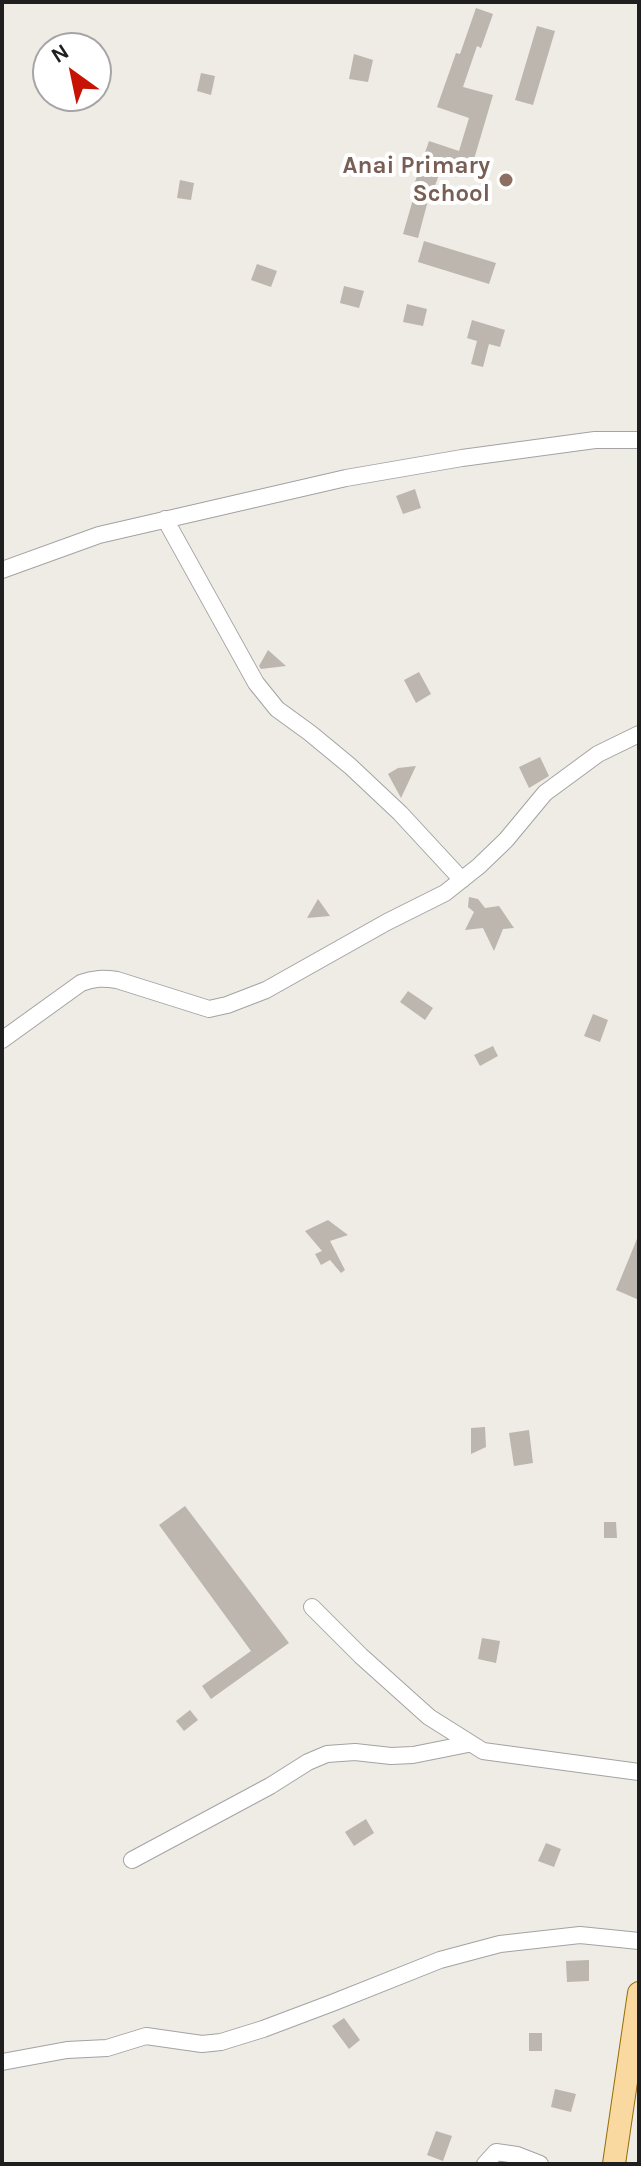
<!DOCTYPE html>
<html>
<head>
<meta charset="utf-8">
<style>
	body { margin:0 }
	#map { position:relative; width:641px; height:2166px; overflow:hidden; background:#efece5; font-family:Karla,sans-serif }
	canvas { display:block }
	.frame { position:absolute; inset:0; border:4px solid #1f1f1f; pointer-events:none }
	.north { position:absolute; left:32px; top:32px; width:80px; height:80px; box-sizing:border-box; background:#fff; border:2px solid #a5a5a5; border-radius:50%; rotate:327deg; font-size:22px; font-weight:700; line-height:32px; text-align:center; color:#1f1f1f }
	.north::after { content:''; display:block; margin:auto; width:28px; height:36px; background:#c71306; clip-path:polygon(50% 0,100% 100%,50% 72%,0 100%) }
</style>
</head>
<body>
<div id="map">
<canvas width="641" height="2166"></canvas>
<div class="frame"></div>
<div class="north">N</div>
</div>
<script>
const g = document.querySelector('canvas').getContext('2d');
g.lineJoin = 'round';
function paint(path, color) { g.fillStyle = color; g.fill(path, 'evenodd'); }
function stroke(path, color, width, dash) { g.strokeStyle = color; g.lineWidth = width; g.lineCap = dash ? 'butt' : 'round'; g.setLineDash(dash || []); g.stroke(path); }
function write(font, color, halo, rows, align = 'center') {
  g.font = font + ' Karla,sans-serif'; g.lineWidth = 8; g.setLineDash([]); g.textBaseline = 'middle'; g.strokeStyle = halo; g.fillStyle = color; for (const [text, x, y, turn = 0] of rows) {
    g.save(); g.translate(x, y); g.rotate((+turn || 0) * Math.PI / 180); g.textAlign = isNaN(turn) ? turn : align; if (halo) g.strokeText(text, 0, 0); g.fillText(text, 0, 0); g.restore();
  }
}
paint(new Path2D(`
	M476 8 493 14 481 48 477 46 463 87 493 95 472 166 445 158 432 194 430 193 418 238 403 234 416 189 413 188 429 141 459 151 469 118 437 107 456 53 460 54Z
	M537 26 555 31 533 105 515 100Z
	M354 54 373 60 368 82 349 79Z
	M201 73 215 76 211 95 197 91Z
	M180 180 194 183 191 200 177 198Z
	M424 241 496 263 489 284 418 262Z
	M257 264 277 271 271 287 251 280Z
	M344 286 364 291 359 308 340 303Z
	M407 304 427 309 423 326 403 322Z
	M472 320 505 330 500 347 489 344 483 367 471 364 477 341 467 338Z
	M415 489 421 508 403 514 396 496Z
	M268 650 286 666 261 669 259 666Z
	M419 672 431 694 416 703 404 680Z
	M540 757 549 776 529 788 519 767Z
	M416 766 401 798 388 774 398 768Z
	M469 897 478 899 485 908 499 906 514 928 503 929 494 951 483 928 465 930 474 912 468 907Z
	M318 899 330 916 307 918Z
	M408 991 433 1008 425 1020 400 1002Z
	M593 1014 608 1020 600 1042 584 1036Z
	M493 1046 498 1056 480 1066 474 1055Z
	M328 1220 348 1235 330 1241 345 1270 341 1273 330 1260 321 1265 315 1254 322 1251 305 1231Z
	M639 1234V1300L616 1290Z
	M485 1427 486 1447 471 1454V1428Z
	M529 1430 533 1463 514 1466 509 1433Z
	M185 1506 289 1643 211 1699 202 1686 251 1651 159 1525Z
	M604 1522H616L617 1538H604Z
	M482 1638 500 1641 496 1663 478 1659Z
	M190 1710 198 1720 184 1731 176 1721Z
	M366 1819 374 1833 354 1846 345 1832Z
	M546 1843 561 1849 554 1867 538 1861Z
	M589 1960V1981L567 1982 566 1961Z
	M344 2018 360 2040 349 2049 332 2026Z
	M529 2033H542V2051H529Z
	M555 2089 576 2094 571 2112 551 2107Z
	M436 2131 452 2136 443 2161 427 2155Z`), '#bcb6ae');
const minor = new Path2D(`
	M165 519 256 683 277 709 310 733 350 766 400 813 462 880
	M2 570 99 535 346 478 462 458 595 440H639
	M2 1040 81 983C94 978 104 978 117 980L209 1009 227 1005 266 990 387 922 445 893 479 866 506 840 545 793 598 754 639 734
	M312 1607 361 1656 429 1717 483 1751 639 1772
	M132 1860 270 1786 308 1762 327 1754 355 1752 391 1756 413 1755 468 1744
	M2 2062 67 2050 107 2048 146 2036 202 2044 221 2042 263 2029 332 2003 440 1960 500 1944 580 1935 639 1941
	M485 2164 496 2152 517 2155 540 2164`);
const major = new Path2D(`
	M614 2164 639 1993`);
stroke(minor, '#a3a3a3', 18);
stroke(major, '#956f04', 24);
stroke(minor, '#fff', 16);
stroke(major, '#f9d9a0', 22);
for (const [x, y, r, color] of [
	[506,180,8,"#8d6e63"]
]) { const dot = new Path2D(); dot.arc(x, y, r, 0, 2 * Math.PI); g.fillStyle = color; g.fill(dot); stroke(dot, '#fff', 3); }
write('bold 24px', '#785e54', '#fff', [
	["Anai Primary",490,166],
	["School",490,194]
], 'right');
</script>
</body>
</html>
